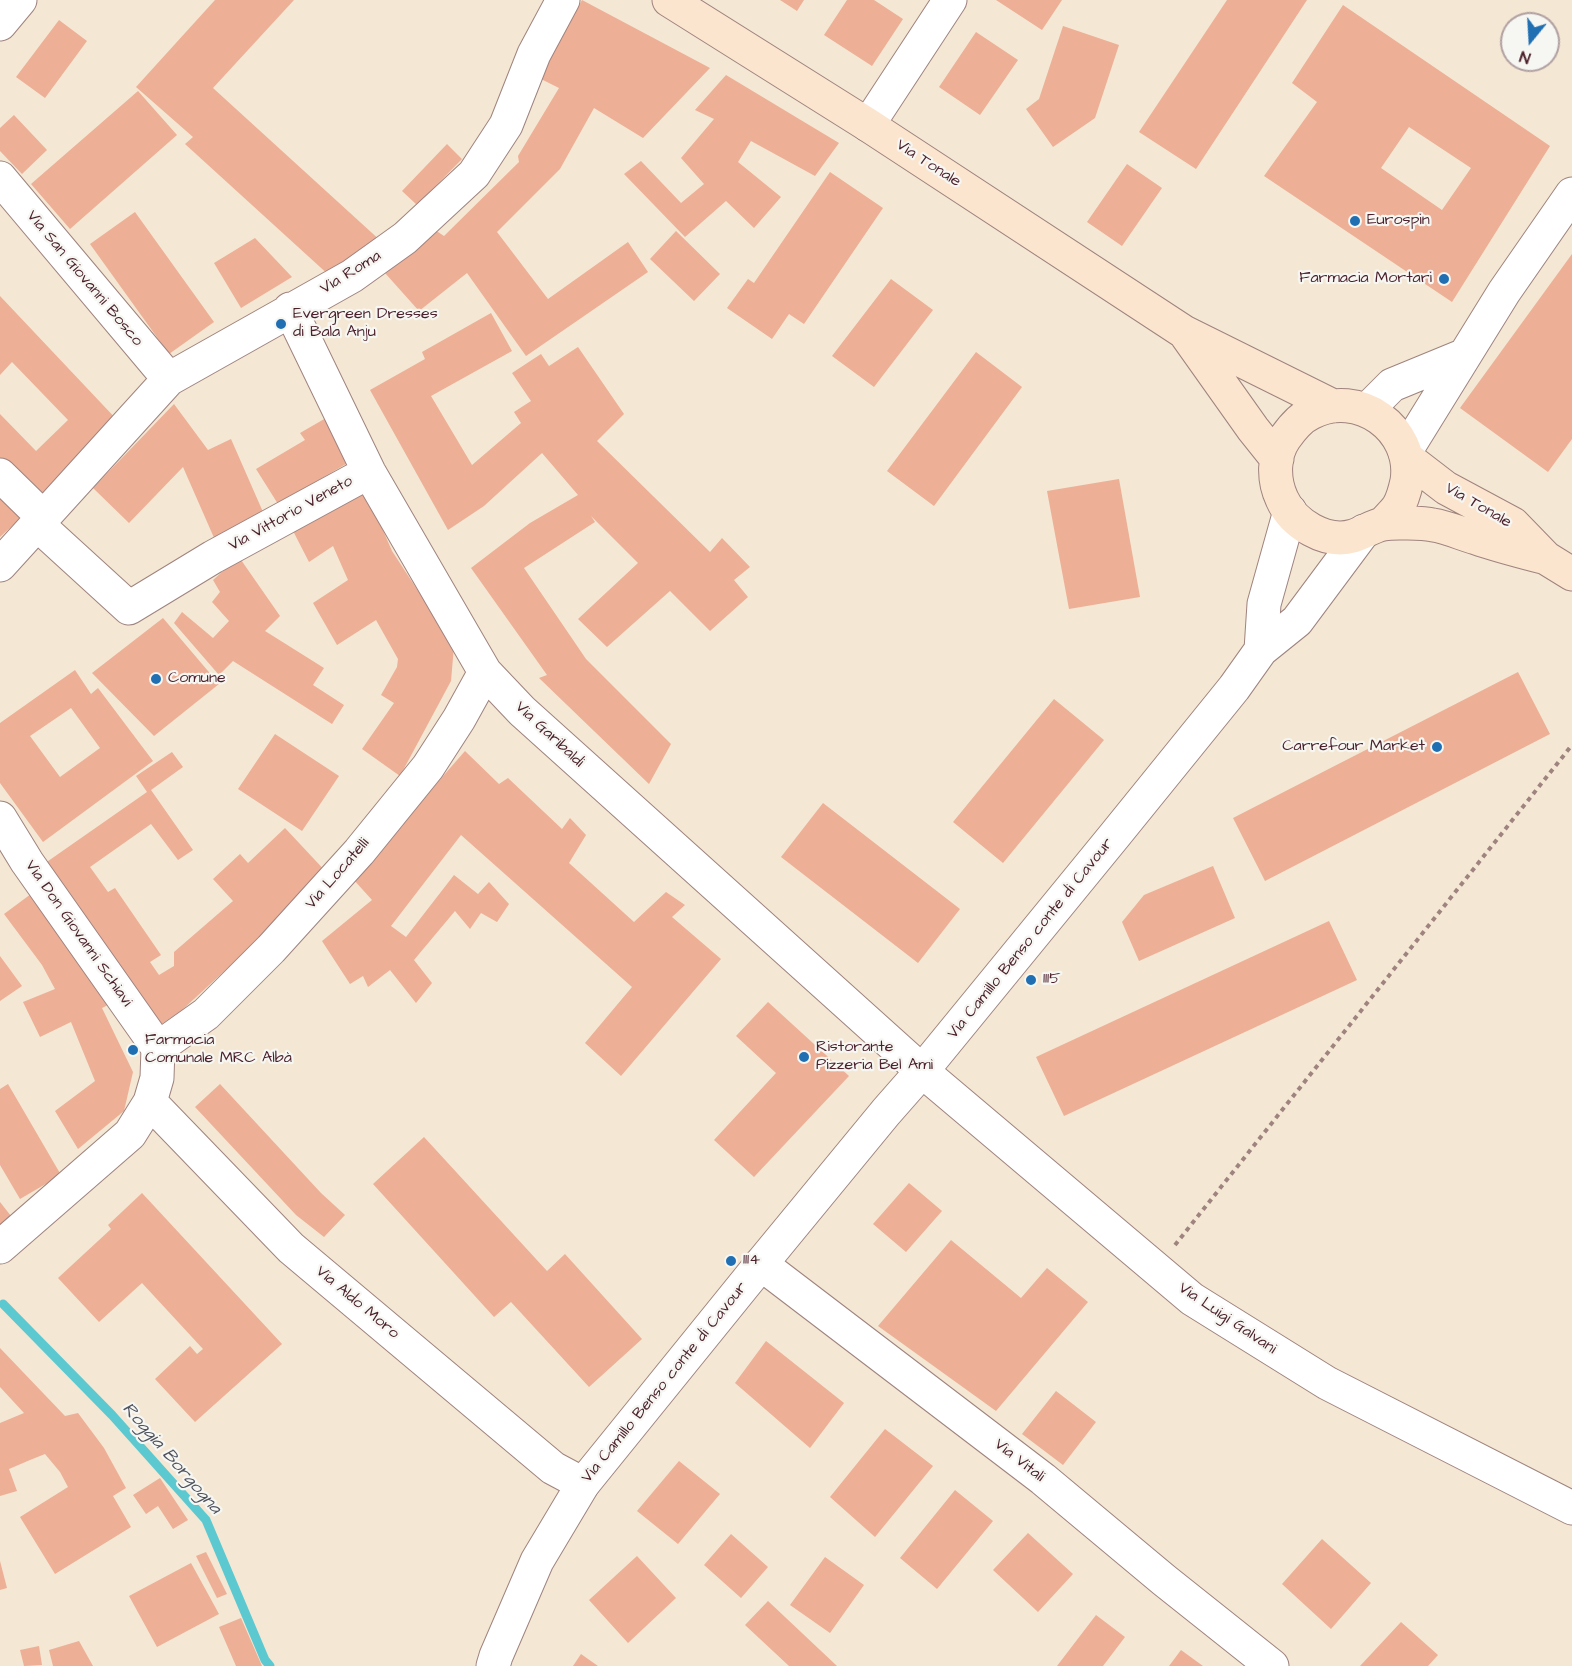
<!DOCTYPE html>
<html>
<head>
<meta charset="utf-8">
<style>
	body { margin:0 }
	#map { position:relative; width:1572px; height:1666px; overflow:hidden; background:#f4e7d3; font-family:"Architects Daughter",sans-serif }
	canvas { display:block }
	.north { position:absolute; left:1500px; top:12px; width:60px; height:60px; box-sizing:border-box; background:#f6f6f2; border:2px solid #b1a0a2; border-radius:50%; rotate:198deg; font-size:16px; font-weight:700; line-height:24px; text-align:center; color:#4a1f2b }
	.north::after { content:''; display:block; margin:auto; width:21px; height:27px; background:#1f6fb2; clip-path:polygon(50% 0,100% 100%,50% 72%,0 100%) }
</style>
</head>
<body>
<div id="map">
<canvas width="1572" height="1666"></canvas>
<div class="north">N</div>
</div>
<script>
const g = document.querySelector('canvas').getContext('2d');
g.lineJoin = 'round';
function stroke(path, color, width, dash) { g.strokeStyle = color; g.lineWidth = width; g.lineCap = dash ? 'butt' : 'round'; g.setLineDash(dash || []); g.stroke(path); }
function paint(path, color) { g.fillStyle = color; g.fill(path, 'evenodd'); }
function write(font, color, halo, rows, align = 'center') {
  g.font = font + ' "Architects Daughter",sans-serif'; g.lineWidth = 4.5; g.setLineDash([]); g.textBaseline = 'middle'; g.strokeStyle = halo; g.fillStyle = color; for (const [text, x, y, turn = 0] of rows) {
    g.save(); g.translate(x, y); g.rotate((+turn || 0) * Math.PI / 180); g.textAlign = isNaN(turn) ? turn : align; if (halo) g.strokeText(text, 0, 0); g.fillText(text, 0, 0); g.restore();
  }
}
stroke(new Path2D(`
	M3 1304 112 1415 206 1520 265 1660 270 1666`), '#5cc9d1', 9);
paint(new Path2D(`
	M215 0H294L213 88 383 243 331 277 185 144 193 137 136 87Z
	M582 0 710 68 643 138 594 108 560 169 497 232 548 299 628 242 648 272 526 356 467 273 419 311 385 273 435 230 444 236 519 162 518 156 559 88 539 78Z
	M780 0H804L797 11Z
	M847 0H874L903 19 872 66 824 35Z
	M996 0H1062L1042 30Z
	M1227 0H1307L1196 169 1139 132Z
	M1343 5 1550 146 1452 302 1264 176 1317 102 1292 83ZM1409 127 1471 168 1442 210 1381 168Z
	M59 20 87 41 45 98 16 77Z
	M1063 26 1119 45 1095 118 1053 147 1026 109 1039 99Z
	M976 32 1018 60 980 115 939 87Z
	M726 75 839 143 815 176 751 141 738 162 781 197 754 228 726 201 685 237 624 174 641 161 681 203 704 184 681 158 714 119 695 110Z
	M138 91 177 135 70 229 31 184Z
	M14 115 47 150 22 174 0 151V128Z
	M447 144 462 159 417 205 402 191Z
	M1127 164 1162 188 1122 246 1087 222Z
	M830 172 883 208 804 324 789 314 772 339 727 308 748 279 754 283Z
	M135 212 214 322 169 354 90 244Z
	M676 231 720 274 694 301 650 259Z
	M255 238 292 277 241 308 214 263Z
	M1572 254V439L1548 472 1460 408Z
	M891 279 933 310 874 387 832 356Z
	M0 296 119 422 38 505 0 465V414L36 451 68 420 12 362 0 375Z
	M491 313 512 351 431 396 472 465 521 423 514 412 531 401 512 373 541 354 549 366 578 347 624 414 597 441 710 552 722 538 750 567 734 580 748 597 710 631 670 591 607 647 578 619 638 563 591 516 595 522 524 568 586 659 671 744 649 784 539 678 547 675 471 568 530 523 578 495 542 453 484 506 448 530 370 390 425 359 422 352Z
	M976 352 1022 387 934 506 887 471Z
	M174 404 208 450 231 439 263 512 215 540 183 467 129 523 93 488Z
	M326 418 351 461 278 504 256 469 305 440 300 433Z
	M1119 479 1140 597 1069 609 1047 491Z
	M362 482 392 551 454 646 451 681 400 776 362 749 394 703 381 695 397 667 398 659 376 620 337 645 313 603 348 580 333 546 309 562 291 527Z
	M0 486 26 513 0 537Z
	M239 557 280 616 265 631 324 668 313 685 344 705 332 724 233 661 219 675 174 623 182 612 213 638 229 621 212 602 220 592 213 580Z
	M163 618 219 684 154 736 92 673Z
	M75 670 91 694 98 688 153 761 43 842 0 783V723ZM71 708 100 748 60 777 30 736Z
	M1518 672 1550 734 1265 881 1233 818Z
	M1054 699 1104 740 1003 863 953 822Z
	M275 734 339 776 302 831 238 789Z
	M465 751 499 784 508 778 562 829 570 818 586 835 569 863 634 922 666 892 685 905 672 917 721 959 621 1076 585 1043 632 987 461 835 391 926 406 937 454 875 478 894 489 882 509 904 497 922 481 913 470 929 455 911 414 960 432 983 416 1003 390 970 368 987 363 976 350 984 322 941 372 900 353 879Z
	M172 752 183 767 151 790 193 850 178 860 151 824 90 867 108 892 115 888 161 955 150 962 159 975 174 966V952L233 901 213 879 240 854 248 863 285 828 329 875 182 1010 154 1029 41 866 147 792 136 776Z
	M823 803 960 909 918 963 781 857Z
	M1213 866 1235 918 1139 961 1122 922 1144 895Z
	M35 891 110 1004 102 1008 133 1072 124 1111 78 1149 55 1111 95 1081 71 1022 40 1037 23 1002 55 989 42 965 4 914Z
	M1329 921 1357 980 1064 1116 1036 1057Z
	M0 956 22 986 0 1001Z
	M768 1002 849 1076 754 1177 714 1140 776 1073 736 1036Z
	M8 1084 61 1175 20 1199 0 1165V1089Z
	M220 1084 321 1193 345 1215 324 1237 296 1215 195 1107Z
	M424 1137 547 1271 565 1254 642 1339 589 1387 511 1302 494 1317 373 1184Z
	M909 1183 942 1211 906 1252 873 1224Z
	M142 1193 282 1344 195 1422 155 1379 190 1346 197 1354 203 1349 142 1283 99 1322 58 1278 111 1229 108 1225Z
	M0 1202 11 1216 0 1225Z
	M951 1240 1021 1298 1047 1268 1088 1302 996 1411 878 1326Z
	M766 1341 844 1403 810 1448 735 1383Z
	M0 1348 65 1416 78 1413 104 1448 126 1488 113 1496 131 1527 55 1574 20 1517 68 1487 60 1472 45 1454 30 1460 9 1469 17 1491 0 1496V1423L24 1413 0 1387Z
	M1056 1391 1096 1422 1063 1465 1022 1434Z
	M885 1429 933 1466 875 1537 830 1497Z
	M679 1461 720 1494 678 1544 637 1511Z
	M160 1478 188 1520 173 1529 158 1506 146 1514 133 1495Z
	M955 1490 993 1521 937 1589 900 1558Z
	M1028 1533 1073 1574 1038 1612 993 1570Z
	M731 1534 768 1567 741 1598 704 1565Z
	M1322 1539 1371 1583 1331 1629 1282 1584Z
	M206 1552 227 1594 217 1598 196 1556Z
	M637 1556 676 1598 628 1643 589 1600Z
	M825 1557 864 1585 830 1633 790 1605Z
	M0 1561 7 1588 0 1590Z
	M191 1563 219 1614 157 1647 129 1596Z
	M768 1601 837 1666H789L745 1625Z
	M1096 1615 1125 1637 1103 1666H1057Z
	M241 1618 262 1666H236L219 1627Z
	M1401 1622 1438 1655 1428 1666H1360Z
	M79 1641 93 1666H53L49 1650Z
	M39 1646 42 1665 24 1666 20 1650Z
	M1181 1650 1203 1666H1169Z
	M581 1654 598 1666H573Z`), '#edaf96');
const minor = new Path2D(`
	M0 24 20 0
	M868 125 950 0
	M0 178 169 379
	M290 309 369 472 485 672 522 711 922 1071 1192 1299 1327 1383 1572 1508
	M1367 410 1392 385 1465 355
	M1405 452 1504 292 1572 194
	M0 475 44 518
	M37 524 129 608 213 557 369 472
	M0 565 169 379 352 276 405 238 474 174 506 125 534 54 563 0
	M0 818 27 862 158 1048
	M158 1048 206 1014 271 949 359 852 428 767 459 719 485 672
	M150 1102 291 1248 553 1468 583 1484
	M0 1247 130 1134 150 1102 157 1078 158 1048
	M761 1264 1043 1479 1164 1580 1272 1666`);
const tertiary = new Path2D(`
	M1261 650 1264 604 1290 511
	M493 1666 496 1656 537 1561 583 1484 761 1264 886 1112 922 1071 1115 835 1234 688 1261 650 1297 621 1364 531`);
const secondary = new Path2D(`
	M669 0 868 125 1184 332 1333 406
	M1187 336 1253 429 1277 459
	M1407 458 1446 488 1513 524 1546 558 1572 574
	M1383 524C1388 518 1394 513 1398 507 1403 499 1405 490 1407 481 1415 429 1358 388 1311 413 1300 418 1292 428 1285 438 1273 455 1273 480 1282 499 1293 524 1326 544 1353 536 1363 533 1373 526 1383 524 1392 522 1424 523 1433 525 1447 527 1462 534 1476 538 1499 546 1523 552 1546 558`);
stroke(minor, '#9f837f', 35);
stroke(tertiary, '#9f837f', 35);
stroke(secondary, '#9f837f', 35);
stroke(new Path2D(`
	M1175 1245 1572 745`), '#9f837f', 4, [4.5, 4.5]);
stroke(minor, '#fff', 33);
stroke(tertiary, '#fff', 33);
stroke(secondary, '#fce5cf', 33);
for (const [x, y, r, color] of [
	[1355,221,6,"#1f6fb2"],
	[1444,279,6,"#1f6fb2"],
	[281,324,6,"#1f6fb2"],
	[156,679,6,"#1f6fb2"],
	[1437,747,6,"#1f6fb2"],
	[1031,980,6,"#1f6fb2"],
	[133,1050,6,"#1f6fb2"],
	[804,1057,6,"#1f6fb2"],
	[731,1261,6,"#1f6fb2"]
]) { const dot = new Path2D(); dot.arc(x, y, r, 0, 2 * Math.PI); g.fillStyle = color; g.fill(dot); stroke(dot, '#f6f6f2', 2); }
write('16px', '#4a1f2b', '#f6f6f2', [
	["Via Tonale",928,164,33],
	["Via Roma",351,273,-32],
	["Via San Giovanni Bosco",84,279,50],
	["Via Tonale",1478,506,30],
	["Via Vittorio Veneto",291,514,-29],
	["Via Garibaldi",549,735,43],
	["Via Locatelli",338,874,-49],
	["Via Don Giovanni Schiavi",78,934,55],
	["Via Camillo Benso conte di Cavour",1031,939,-51],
	["Via Aldo Moro",357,1303,40],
	["Via Luigi Galvani",1227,1319,34],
	["Via Camillo Benso conte di Cavour",665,1383,-51],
	["Via Vitali",1019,1461,38]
]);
write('16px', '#4a1f2b', '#f6f6f2', [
	["Eurospin",1367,221],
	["Farmacia Mortari",1432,279,"right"],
	["Evergreen Dresses",293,315],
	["di Bala Anju",293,333],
	["Comune",168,679],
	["Carrefour Market",1425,747,"right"],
	["1115",1043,980],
	["Farmacia",145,1041],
	["Comunale MRC Albà",145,1059],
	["Ristorante",816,1048],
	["Pizzeria Bel Amì",816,1066],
	["1114",743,1261]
], 'left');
write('italic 18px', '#4f525d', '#f6f6f2', [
	["Roggia Borgogna",171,1459,49]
]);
</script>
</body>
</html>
